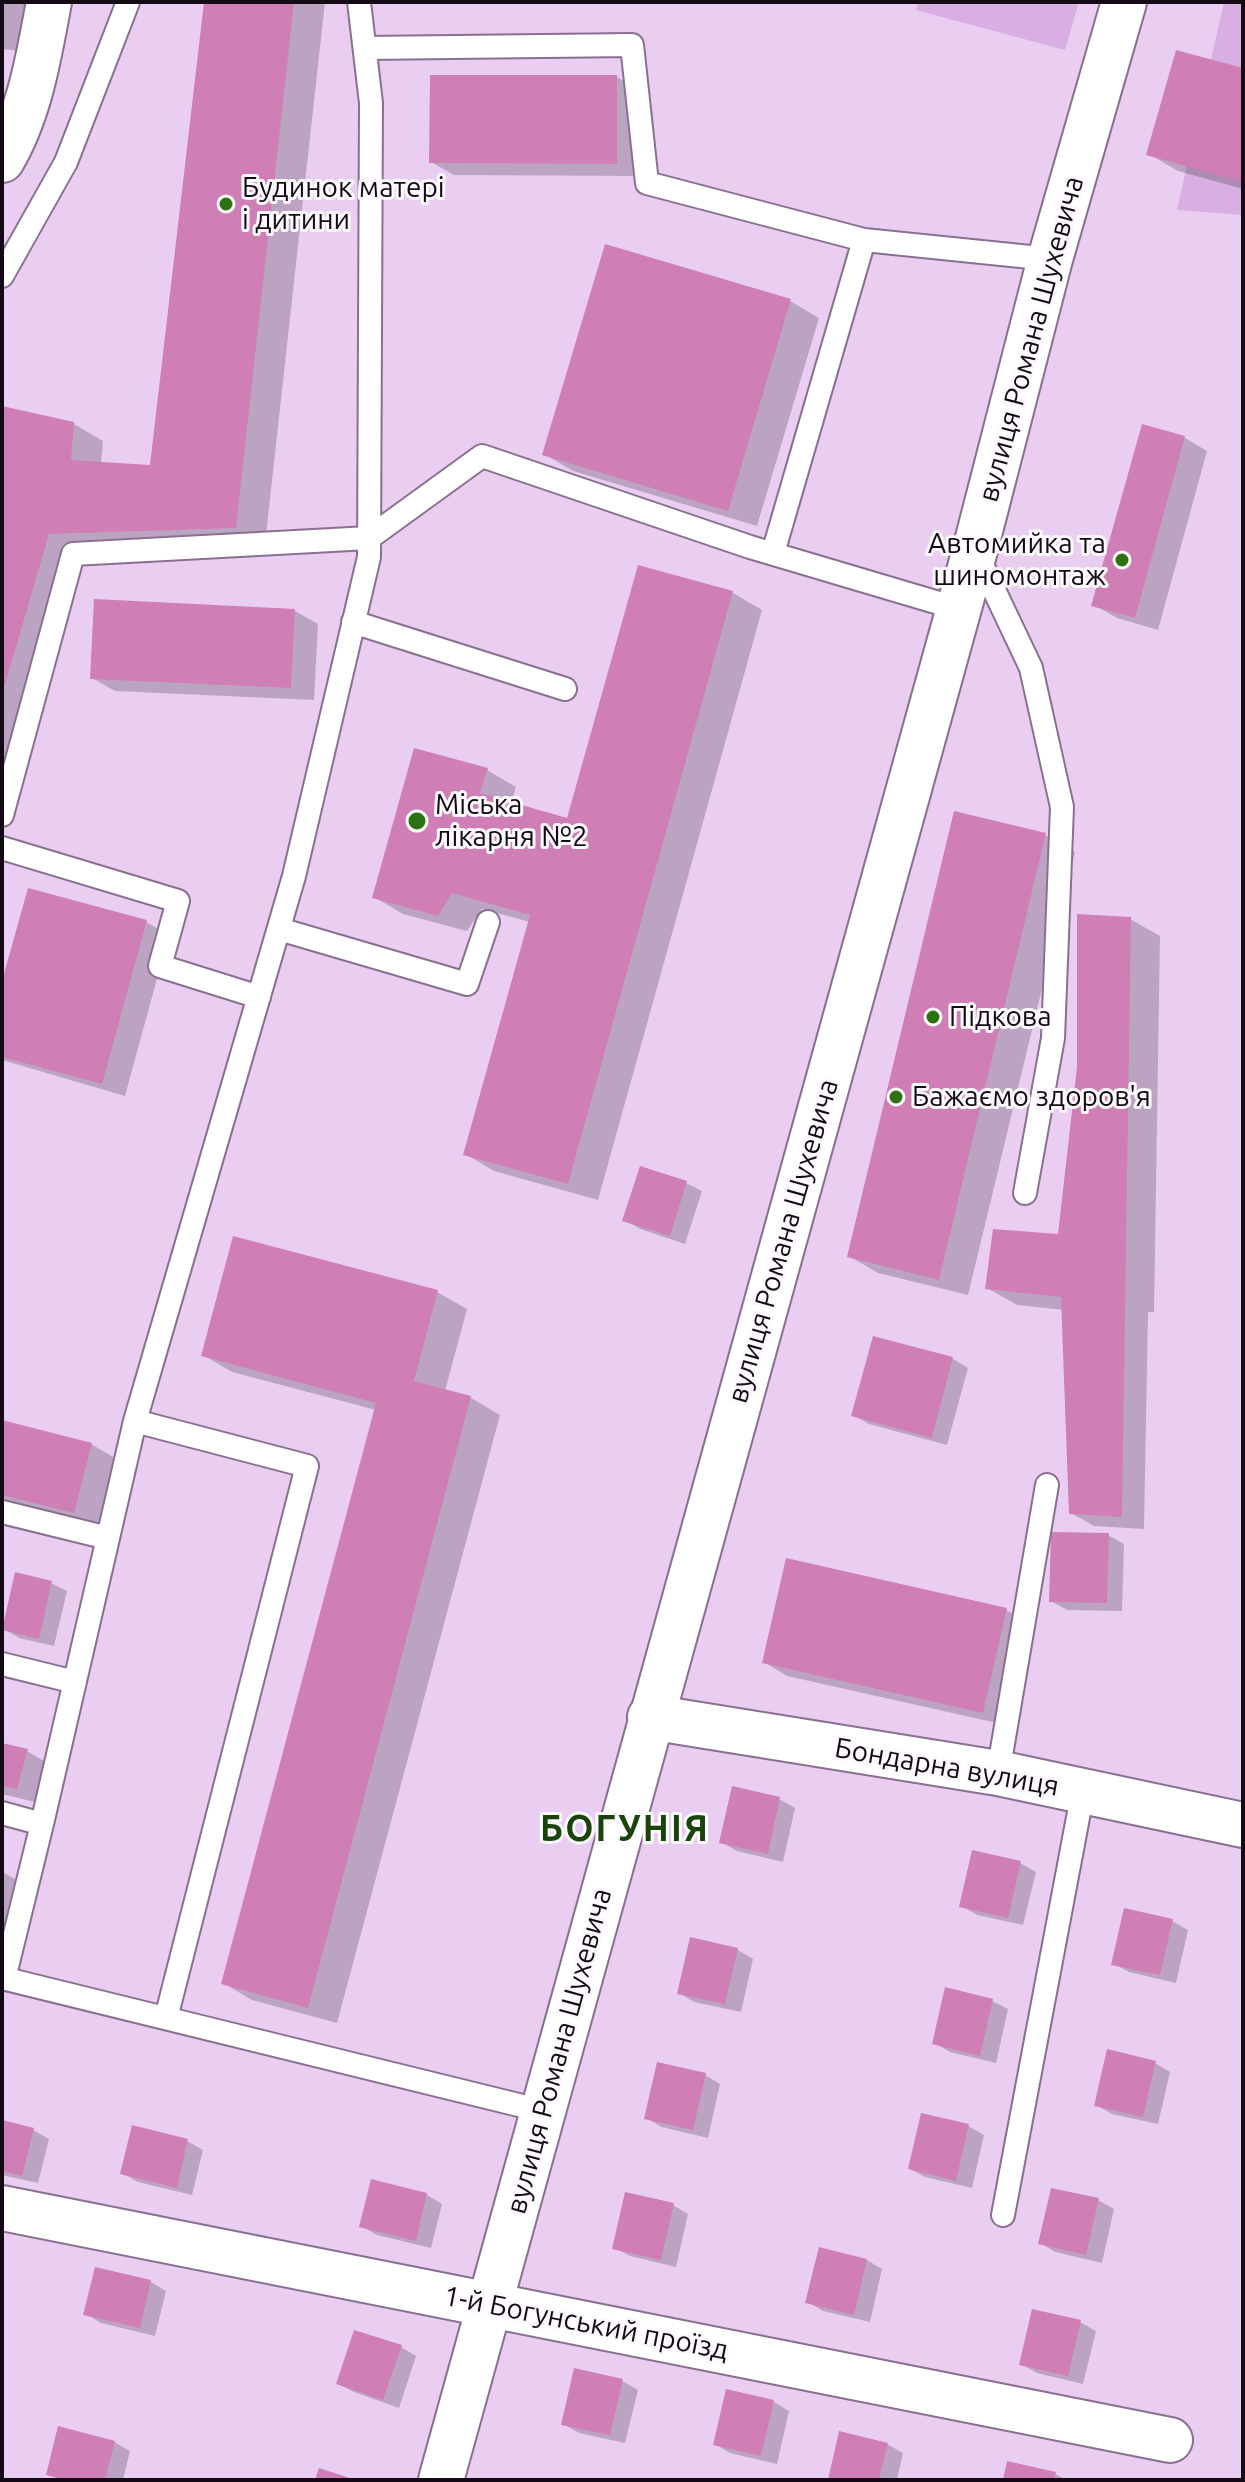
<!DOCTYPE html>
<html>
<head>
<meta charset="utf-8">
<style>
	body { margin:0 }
	#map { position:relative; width:1245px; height:2482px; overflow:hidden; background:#eacef2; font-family:Ubuntu,sans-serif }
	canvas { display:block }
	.frame { position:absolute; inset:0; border:4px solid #140a16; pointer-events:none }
</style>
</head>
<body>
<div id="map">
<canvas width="1245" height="2482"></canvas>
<div class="frame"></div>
</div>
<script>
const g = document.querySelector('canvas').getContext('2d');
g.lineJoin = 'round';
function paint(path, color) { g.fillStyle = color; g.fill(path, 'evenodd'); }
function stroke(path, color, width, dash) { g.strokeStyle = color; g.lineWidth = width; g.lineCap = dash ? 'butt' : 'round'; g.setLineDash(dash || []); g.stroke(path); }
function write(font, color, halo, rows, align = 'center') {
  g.font = font + ' Ubuntu,sans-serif'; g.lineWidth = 6; g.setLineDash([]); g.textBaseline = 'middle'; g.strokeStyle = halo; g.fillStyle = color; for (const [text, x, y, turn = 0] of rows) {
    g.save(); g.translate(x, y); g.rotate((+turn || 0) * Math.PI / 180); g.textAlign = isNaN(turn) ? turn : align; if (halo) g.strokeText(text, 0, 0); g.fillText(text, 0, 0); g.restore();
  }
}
paint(new Path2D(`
	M918 2H1079L1065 50 916 10Z
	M1224 2H1243V215L1177 210Z`), '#d8aee3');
paint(new Path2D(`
	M2 2H45L31 52 2 49Z
	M206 2H325L265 544 78 550 2 811V408L74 424 103 441 101 463 152 467Z
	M1243 71V189L1178 171 1149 154Z
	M617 77 640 91V176L454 175 431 162Z
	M790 301 819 318 757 526 573 471 544 454Z
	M1143 426 1185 438 1207 451 1158 630 1117 618 1094 605Z
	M639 568 733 593 762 610 598 1200 494 1171 465 1154 530 922 482 909 467 931 403 914 374 897 487 770 516 787 511 804 568 820Z
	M295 611 318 624 314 700 115 691 92 678Z
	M1045 835 1075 852 968 1295 878 1273 849 1256Z
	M1130 919 1160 936 1154 1312H1148L1144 1529 1094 1526 1071 1513 1064 1310 1017 1305 987 1288 1059 1236Z
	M146 922 169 935 125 1096 2 1060V989Z
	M686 1183 702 1191 685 1244 640 1229 625 1220Z
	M234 1238 437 1292 467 1309 445 1391 471 1398 500 1415 337 2023 252 2000 223 1983 376 1410 232 1372 203 1355Z
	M874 1338 953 1359 968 1368 947 1445 869 1424 853 1415Z
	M2 1422 91 1444 120 1461 103 1528 2 1503Z
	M1108 1535 1124 1544 1122 1611 1067 1610 1051 1601Z
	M51 1583 67 1591 54 1646 19 1638 4 1629Z
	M1006 1610 1029 1623 1006 1725 787 1676 764 1662Z
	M2 1745 27 1751 56 1768 47 1805 2 1794Z
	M779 1799 795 1808 783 1862 737 1851 721 1842Z
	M1020 1863 1036 1872 1023 1925 977 1915 962 1906Z
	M2 1872 32 1888 2 1962Z
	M1172 1921 1188 1930 1176 1983 1129 1972 1114 1964Z
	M692 1939 738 1950 753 1959 741 2012 694 2002 679 1993Z
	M992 2001 1008 2009 996 2063 950 2052 934 2043Z
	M1155 2063 1170 2072 1158 2124 1112 2114 1096 2105Z
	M705 2075 720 2084 708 2138 662 2127 646 2118Z
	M2 2122 33 2130 49 2139 38 2183 2 2175Z
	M968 2126 984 2135 972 2188 925 2177 910 2169Z
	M187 2141 203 2150 192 2195 138 2182 122 2173Z
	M373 2181 427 2195 442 2204 431 2248 377 2235 361 2226Z
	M1098 2200 1114 2209 1102 2263 1055 2252 1040 2243Z
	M673 2205 688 2214 676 2267 630 2256 614 2248Z
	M867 2260 882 2269 870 2322 823 2311 808 2302Z
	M97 2269 151 2282 166 2291 155 2336 101 2323 86 2314Z
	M1080 2322 1096 2331 1083 2384 1037 2373 1021 2364Z
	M401 2347 416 2356 399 2408 354 2392 338 2384Z
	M622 2381 638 2390 625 2443 579 2433 563 2424Z
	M774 2402 789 2411 777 2464 730 2453 715 2444Z
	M114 2442 130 2451 123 2480H59L49 2474Z
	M887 2444 903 2453 897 2480H830Z
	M1055 2474 1066 2480H1005Z`), '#0003');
paint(new Path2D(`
	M204 2H294L236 528 49 534 2 695V406L74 422 71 460 150 465Z
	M1176 50 1243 68V182L1146 155Z
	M430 75H617V164L429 163Z
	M605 244 791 299 728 511 542 455Z
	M1142 424 1185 436 1135 618 1091 606Z
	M638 565 733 591 568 1184 463 1155 530 915 452 893 438 916 372 898 414 748 488 768 480 793 567 818Z
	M94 599 295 609 291 688 90 679Z
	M954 811 1046 833 939 1280 847 1257Z
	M28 888 147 920 102 1084 2 1057V981Z
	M1077 914 1131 917 1122 1517 1069 1514 1061 1297 985 1289 993 1229 1058 1234 1077 1067Z
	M640 1166 687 1181 670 1236 622 1221Z
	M233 1236 438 1290 414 1381 471 1396 308 2008 221 1984 376 1403 201 1356Z
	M873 1336 953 1357 932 1438 851 1416Z
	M2 1420 92 1443 74 1513 2 1495Z
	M1051 1532 1109 1533 1107 1603 1049 1602Z
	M786 1558 1007 1608 983 1713 762 1663Z
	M15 1572 52 1581 39 1639 2 1630Z
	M2 1743 28 1749 17 1789 2 1786Z
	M732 1786 780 1797 768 1854 719 1843Z
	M972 1850 1021 1861 1008 1918 959 1907Z
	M1124 1908 1173 1919 1160 1975 1111 1965Z
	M690 1937 738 1948 725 2004 677 1994Z
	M945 1987 993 1999 980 2056 932 2044Z
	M1107 2049 1156 2061 1143 2117 1094 2106Z
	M657 2062 706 2073 693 2130 644 2119Z
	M921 2113 969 2124 956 2181 908 2169Z
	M2 2120 34 2128 22 2176 2 2171Z
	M132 2125 188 2139 177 2188 120 2174Z
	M371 2179 427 2193 416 2241 359 2227Z
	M1051 2188 1099 2198 1086 2255 1038 2244Z
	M625 2192 674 2203 661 2260 612 2249Z
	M819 2247 867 2259 854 2315 805 2303Z
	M95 2267 151 2280 140 2328 83 2315Z
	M1032 2309 1081 2320 1068 2376 1019 2365Z
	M354 2330 402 2345 383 2400 336 2384Z
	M574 2368 623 2379 610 2435 561 2425Z
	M726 2389 774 2400 761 2456 713 2445Z
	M58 2426 115 2441 105 2480H67L46 2475Z
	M839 2431 888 2443 879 2480H828Z
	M1007 2461 1056 2472 1054 2480H1003Z
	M319 2468 353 2479 352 2480H315Z`), '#cf7eb6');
const service = new Path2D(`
	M365 48 632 45 647 183 864 240 1050 259
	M2 276 66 162 128 2
	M773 553 864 240
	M977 554 1031 668 1062 807 1053 1038 1025 1193
	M353 622 565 689
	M2 815 73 554 369 538 482 456 750 547 959 609
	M2 848 178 901 160 966 259 997
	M279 929 467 984 488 922
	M135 1421 294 876 369 557 371 103 359 2
	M2 1512 108 1538
	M2 1664 75 1682
	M998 1773 1047 1485
	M2 1813 42 1824 4 1979
	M42 1824 135 1421 307 1466 166 2018
	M2 1978 543 2111
	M1003 2215 1083 1791`);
const minor = new Path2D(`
	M650 1717 998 1773 1243 1825
	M2 2208 1170 2440`);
const tertiary = new Path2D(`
	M441 2480 975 550 1050 259 1124 2`);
const secondary = new Path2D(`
	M2 160C30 113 39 55 49 2`);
stroke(service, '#897090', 26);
stroke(minor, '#897090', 48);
stroke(tertiary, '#897090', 48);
stroke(secondary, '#897090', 48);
stroke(service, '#fff', 22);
stroke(minor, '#fff', 44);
stroke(tertiary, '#fff', 44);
stroke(secondary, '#fff', 44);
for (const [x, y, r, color] of [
	[226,204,8,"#2d7211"],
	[1122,560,8,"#2d7211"],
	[417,821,10,"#2d7211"],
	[933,1017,8,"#2d7211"],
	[896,1097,8,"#2d7211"]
]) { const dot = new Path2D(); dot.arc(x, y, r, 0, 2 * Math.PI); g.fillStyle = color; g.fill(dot); stroke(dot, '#fcf9fd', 3); }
write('28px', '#140a16', '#fcf9fd', [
	["Будинок матері",242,188],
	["і дитини",242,220],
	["Автомийка та",1106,544,"right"],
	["шиномонтаж",1106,576,"right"],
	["Міська",435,805],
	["лікарня №2",435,837],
	["Підкова",949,1017],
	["Бажаємо здоров'я",912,1097]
], 'left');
write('28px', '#140a16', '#fcf9fd', [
	["вулиця Романа Шухевича",1031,339,-75],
	["вулиця Романа Шухевича",783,1241,-74],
	["Бондарна вулиця",947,1767,10],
	["вулиця Романа Шухевича",559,2051,-75],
	["1-й Богунський проїзд",586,2323,11]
]);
g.letterSpacing = '2px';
write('bold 36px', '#194408', '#fcf9fd', [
	["БОГУНІЯ",625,1829]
]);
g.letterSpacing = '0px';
</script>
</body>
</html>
